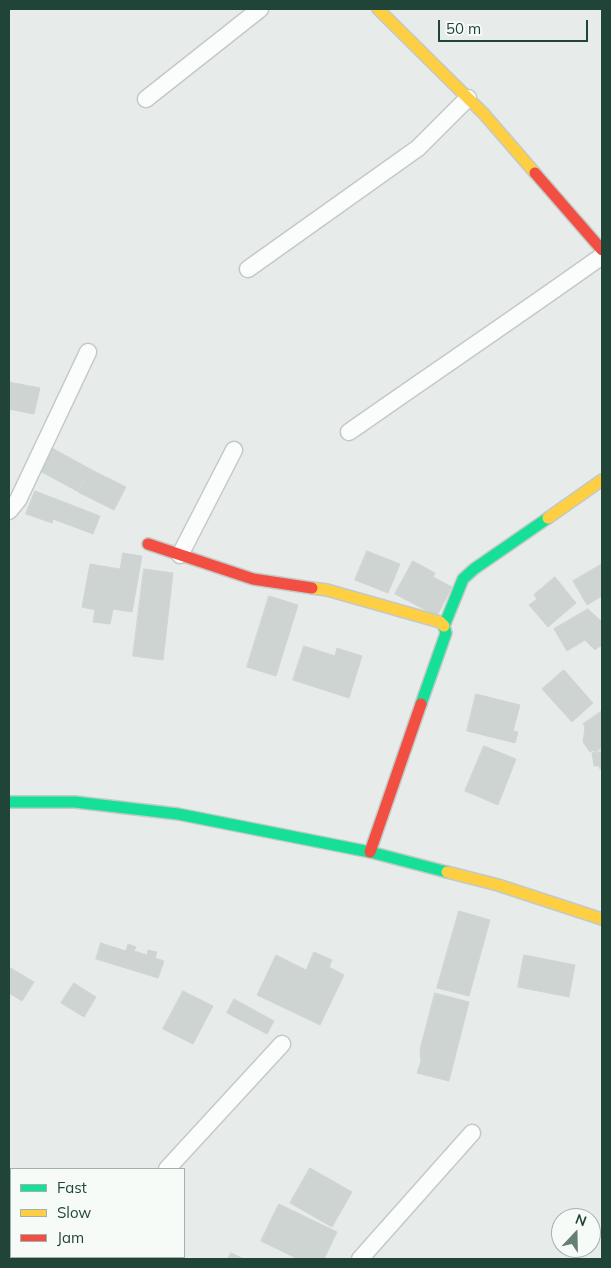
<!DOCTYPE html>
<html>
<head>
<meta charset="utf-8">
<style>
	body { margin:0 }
	#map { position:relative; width:611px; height:1268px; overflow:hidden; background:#e7ecea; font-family:Mulish,sans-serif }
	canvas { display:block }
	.frame { position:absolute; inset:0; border:10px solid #214439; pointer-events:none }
	.legend { position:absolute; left:10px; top:1168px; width:175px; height:90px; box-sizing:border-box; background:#f6fbf8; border:1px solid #a1b2ac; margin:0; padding:6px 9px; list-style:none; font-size:15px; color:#214439 }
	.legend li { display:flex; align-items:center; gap:10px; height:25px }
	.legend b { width:25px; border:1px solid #a1b2ac }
	.north { position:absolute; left:551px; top:1208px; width:50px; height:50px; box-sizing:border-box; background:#f6fbf8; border:1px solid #a1b2ac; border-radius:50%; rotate:21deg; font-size:14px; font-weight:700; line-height:20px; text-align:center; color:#214439 }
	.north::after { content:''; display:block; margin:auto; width:18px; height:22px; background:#667f77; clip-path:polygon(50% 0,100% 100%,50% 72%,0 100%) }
	.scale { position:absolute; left:438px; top:20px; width:150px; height:22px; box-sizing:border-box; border:2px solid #214439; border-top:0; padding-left:6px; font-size:15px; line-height:18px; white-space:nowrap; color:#214439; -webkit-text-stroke:4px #f6fbf8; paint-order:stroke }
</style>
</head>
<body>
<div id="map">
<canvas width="611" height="1268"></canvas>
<div class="frame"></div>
<ul class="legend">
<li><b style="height:6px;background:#16e098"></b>Fast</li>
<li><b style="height:6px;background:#ffcf43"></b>Slow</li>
<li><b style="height:6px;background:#f24e42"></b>Jam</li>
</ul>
<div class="north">N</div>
<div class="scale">50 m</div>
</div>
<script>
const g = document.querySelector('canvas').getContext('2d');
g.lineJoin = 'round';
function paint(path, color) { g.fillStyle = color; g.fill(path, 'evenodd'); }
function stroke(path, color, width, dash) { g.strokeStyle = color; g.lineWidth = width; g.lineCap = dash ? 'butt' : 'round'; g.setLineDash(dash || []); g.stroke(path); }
const building = new Path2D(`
	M9 382 40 388 34 414 9 409Z
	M52 448 90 469 77 491 40 471Z
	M90 469 126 487 114 510 78 492Z
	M35 491 100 516 93 534 53 519 52 523 26 514Z
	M367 551 400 564 388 593 355 580Z
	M123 553 142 556 132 612 113 609 110 624 93 622 95 610 82 607 90 564 120 569Z
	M413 561 435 573 433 577 452 587 437 616 395 594Z
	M602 564V596L587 605 573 581Z
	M144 569 173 573 163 660 133 656Z
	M555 577 576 603 548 627 529 605 537 599 534 595Z
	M269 596 298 605 276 676 247 667Z
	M588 609 602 622V648L600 646 595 650 585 640 567 651 554 629Z
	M304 646 335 656 337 648 362 656 349 698 293 680Z
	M564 670 593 703 572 722 542 689Z
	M476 694 520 705 513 731 518 732 515 743 467 731Z
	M602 711V748L595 752 593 750 590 752 583 742 585 727 583 724Z
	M484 746 516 759 498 805 465 791Z
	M595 752H602V768L600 769 599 766H594L592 753Z
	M459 911 490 920 469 996 437 988Z
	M101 943 126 951 128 944 136 947 134 951 147 955 148 950 157 952 155 958 164 961 158 978 96 959Z
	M314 952 332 960 329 967 344 975 320 1025 257 995 276 955 306 970Z
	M524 955 575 965 569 997 518 987Z
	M9 967 34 982 22 1001 9 993Z
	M74 983 96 997 84 1017 61 1003Z
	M183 991 213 1006 193 1044 163 1029Z
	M435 993 469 1002 449 1081 417 1073 421 1061 420 1050Z
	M234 999 274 1021 267 1034 227 1013Z
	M310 1168 352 1192 332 1227 290 1203Z
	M279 1204 337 1232 324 1259H298L261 1241Z
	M231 1253 244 1259H228Z`);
paint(building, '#cdd4d1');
stroke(building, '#cfd5d3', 1);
const street = new Path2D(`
	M146 99 260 9
	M248 269 418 148 468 98
	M349 432C433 373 518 316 602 256
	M9 511 18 500 88 352
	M180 555 234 450
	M167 1169 282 1044
	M83 1259 85 1257
	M360 1259 472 1133`);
const fast = new Path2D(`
	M421 704 446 633 444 626 463 579 474 569 548 518
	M9 802H75L178 814 370 852 447 872`);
const slow = new Path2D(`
	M378 9 484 114 535 173
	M548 518 602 480
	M312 588 327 590 440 622 444 626
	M447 872 498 885 602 919`);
const jam = new Path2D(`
	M535 173 602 250
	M148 544 253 579 312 588
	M370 852 421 704`);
stroke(street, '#c4c9c7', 19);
stroke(fast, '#c2cac7', 14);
stroke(slow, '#c2cac7', 14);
stroke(jam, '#c2cac7', 14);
stroke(street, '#fbfcfc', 16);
stroke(fast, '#16e098', 11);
stroke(slow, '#ffcf43', 11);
stroke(jam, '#f24e42', 11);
</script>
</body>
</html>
